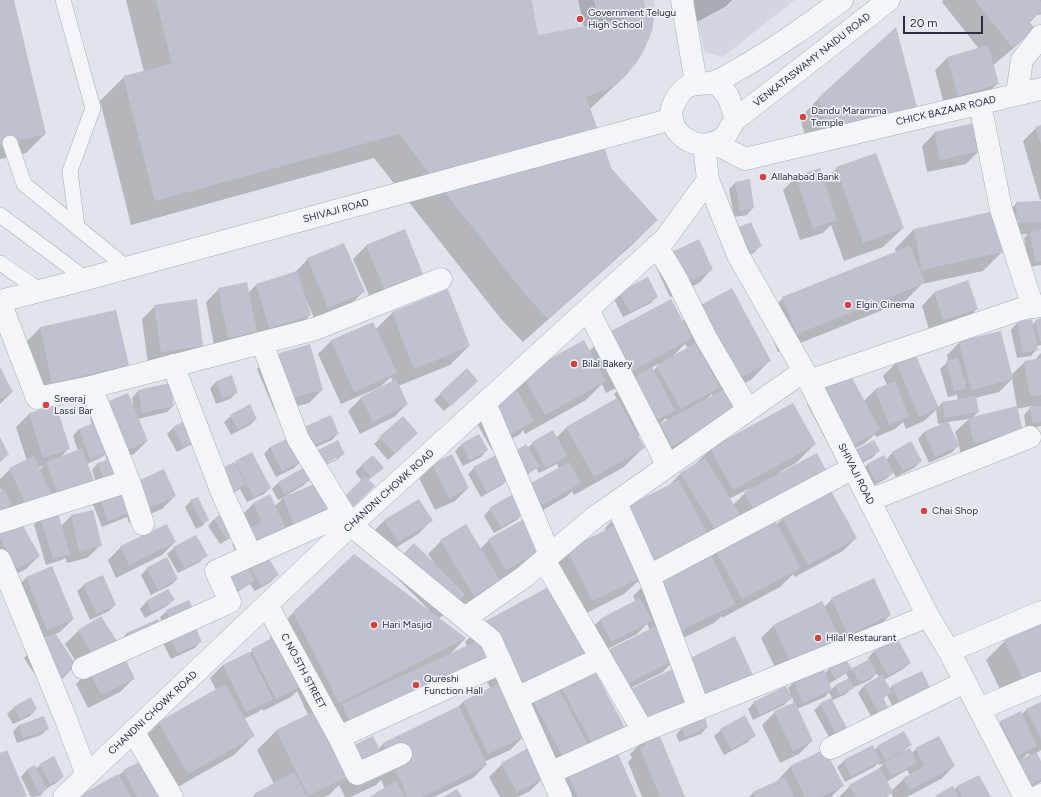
<!DOCTYPE html>
<html>
<head>
<meta charset="utf-8">
<style>
	body { margin:0 }
	#map { position:relative; width:1041px; height:797px; overflow:hidden; background:#e1e4eb; font-family:Figtree,sans-serif }
	canvas { display:block }
	.scale { position:absolute; left:903px; top:16px; width:80px; height:18px; box-sizing:border-box; border:2px solid #292e43; border-top:0; padding-left:5px; font-size:12px; line-height:14px; white-space:nowrap; color:#292e43; -webkit-text-stroke:3px #f1f3f8; paint-order:stroke }
</style>
</head>
<body>
<div id="map">
<canvas width="1041" height="797"></canvas>
<div class="scale">20 m</div>
</div>
<script>
const g = document.querySelector('canvas').getContext('2d');
g.lineJoin = 'round';
function paint(path, color) { g.fillStyle = color; g.fill(path, 'evenodd'); }
function stroke(path, color, width, dash) { g.strokeStyle = color; g.lineWidth = width; g.lineCap = dash ? 'butt' : 'round'; g.setLineDash(dash || []); g.stroke(path); }
function write(font, color, halo, rows, align = 'center') {
  g.font = font + ' Figtree,sans-serif'; g.lineWidth = 3; g.setLineDash([]); g.textBaseline = 'middle'; g.strokeStyle = halo; g.fillStyle = color; for (const [text, x, y, turn = 0] of rows) {
    g.save(); g.translate(x, y); g.rotate((+turn || 0) * Math.PI / 180); g.textAlign = isNaN(turn) ? turn : align; if (halo) g.strokeText(text, 0, 0); g.fillText(text, 0, 0); g.restore();
  }
}
paint(new Path2D(`
	M532 0H654L655 13 538 35Z
	M693 0H795L723 57 705 53Z`), '#d3d6e0');
paint(new Path2D(`
	M0 0H13L45 134 26 153 0 159Z
	M126 0H531L537 36 584 27 578 0H643L644 7 634 18 627 74 590 109 611 170 657 220 633 244 523 342 501 319 374 158 131 225 100 101 124 77 144 72Z
	M680 0H732L725 7 693 24Z
	M943 0H1041V14L1040 15 1038 14 1029 23 1034 28 1015 47 992 66 997 84 984 97 945 108 935 70 948 57 979 49 942 2Z
	M819 98 915 107 896 126 808 146 800 118Z
	M1041 126V199L1040 200 1023 141 1036 128Z
	M935 133 979 151 966 164 927 172 922 146Z
	M837 168 903 228 883 247 844 261 831 225 823 233 800 240 783 190 796 177 820 170 823 181Z
	M749 181 753 208 747 215 734 217 729 189 735 183Z
	M1041 202V265L1029 267 1024 238 1028 234 1004 235 1003 216 1017 203Z
	M740 228 760 246 754 253 743 257 733 235Z
	M914 229 1002 252 983 271 922 284 905 301 778 352 764 317 783 298 896 253 895 249Z
	M366 246 422 274 409 287 372 302 353 259Z
	M669 254 712 269 699 283 670 297 656 267Z
	M308 259 363 292 350 305 315 320 307 302H306L310 315 297 328 256 340 254 333 242 345 215 350 206 302 219 289 248 293 256 285 294 273Z
	M447 291 469 346 450 365 398 386 407 404 394 417 360 434 348 411 361 398 393 382 391 377 380 387 341 404 318 354 331 341 373 323 376 329 392 313Z
	M935 292 977 309 964 322 930 333 922 306Z
	M620 293 657 296 651 303 623 317 614 299Z
	M155 306 202 345 189 358 148 364 142 319Z
	M695 308 770 360 751 380 729 391 739 409 659 458 648 437 661 424 667 421 666 418 661 423 637 436 643 448 624 467 574 495 572 491 567 496 529 518 517 498 559 468 557 464 539 473 536 468 522 479 509 458 527 448 533 443 556 438 566 428 617 399 614 394 626 383 606 393 602 384 586 400 525 434 523 430 520 434 492 450 475 420 522 375 589 351 605 336 682 322ZM685 344 688 349 671 358ZM658 364 659 365 653 371 651 368ZM712 394 713 397 705 401Z
	M116 311 128 365 109 384 34 402 21 347 40 328Z
	M1041 319V345L1036 346 1037 349 1031 356 1017 358 1011 330 1017 323 1031 320 1032 325 1036 321Z
	M960 342 1011 375 1025 362 1034 361 1041 353V426L1026 429 1024 415 1032 406 1016 409 1022 430 961 456 959 445 951 453 929 463 918 439 924 432 944 423 938 424 936 410 924 421 906 429 903 422 895 429 876 437 875 434 865 443 836 459 807 404 820 391 863 402 875 390 887 385 883 376 896 363 915 355 937 408 942 403 958 400 957 395 948 397 940 369 948 362 947 355ZM1012 379 1017 407 971 419 978 412 975 398 999 392ZM969 419 955 432 959 445 947 422Z
	M270 356 322 390 309 403 275 412 257 369Z
	M0 369 12 392 0 404Z
	M467 370 470 387 444 411 434 400Z
	M217 381 236 393 230 399 216 404 210 388Z
	M169 384 173 406 167 412 138 419 147 441 134 454 113 463 100 492 92 470 98 463 107 461 105 454 102 457 87 464 95 486 13 518 8 507 0 513V493L2 492 0 488V479L10 469 27 461 16 427 29 414 56 406 69 448 60 458 78 451 73 436 79 429 92 424 90 418 103 405 132 406 133 405 132 398 138 391ZM43 466 39 470 38 467Z
	M231 416 256 419 250 425 231 435 224 422Z
	M186 421 196 439 190 445 177 452 167 434 173 428Z
	M338 433 332 440 302 453 295 437Z
	M478 435 487 450 481 457 463 466 455 451 461 445Z
	M380 438 411 439 388 460 374 444Z
	M0 439 7 455 0 462Z
	M815 444 796 463 780 472 781 474 828 476 688 556 636 583 624 594 573 620 548 569 567 550 606 531 605 528 624 509 667 488 680 474 693 466 711 449ZM748 489V490L733 505 729 499Z
	M270 447 301 461 294 468 276 477 264 454Z
	M318 451 343 454 337 460 317 469 312 457ZM337 456V459L320 466Z
	M878 451 872 458 854 467 849 458Z
	M893 452 921 461 914 468 896 477 893 472 886 479 870 487 861 471 868 464 886 460Z
	M236 462 270 488 264 494 247 502 240 489 221 500Z
	M362 465 376 474 368 480 362 481 355 472Z
	M432 465 468 488 455 501 435 510 419 478Z
	M304 468 310 479 304 485 287 495 288 496 331 517 240 562 232 544 245 531 241 516 254 503 274 507 283 498 278 500 272 489 278 483Z
	M474 468 508 479 502 485 481 497 468 474Z
	M830 492 856 538 843 551 795 577 793 574 780 587 722 618V616L714 623 669 645 676 658 663 672 614 696 597 663 610 650 650 630 647 624 637 634 598 654 587 633 600 620 636 602 633 596 652 577 776 525 782 519Z
	M175 496 162 509 129 523 127 517 102 527 92 502Z
	M418 500 431 521 418 534 384 555 371 534 384 521Z
	M191 501 208 520 202 526 196 529 185 507Z
	M490 509 523 513 517 520 494 533 484 516Z
	M71 516 101 545 87 558 67 563 65 558 62 560 46 565 34 525 41 518 61 526Z
	M214 519 236 532 230 538 220 544 208 526Z
	M0 531 39 556 26 569 4 581 0 574Z
	M489 540 540 551 527 564 499 580 486 593 461 608 456 601 439 619 465 639 449 655 467 646 465 642 484 623 508 706 523 737 510 750 484 762 486 765 473 778 434 797H371L385 789 381 780 376 785 351 797H345L339 785 329 795 324 797H252L274 784 257 750 276 731 308 715 297 691 291 697 263 711 262 709 258 712 244 719 253 736 234 755 169 792 140 742 159 723 216 690 210 678 223 665 249 653 271 640 270 637 294 612 429 611V610L389 570 434 563 428 554 441 541 480 549ZM482 673 491 689 463 702 456 709 383 744 378 749 335 748Z
	M175 542 162 555 116 578 108 560 121 547Z
	M174 548 206 555 200 562 178 573 167 554Z
	M243 563 277 575 271 582 255 591 250 584 230 597Z
	M52 567 73 619 60 632 55 634 75 666 62 679 45 690 24 658 37 645 51 637V636L34 642 13 591 26 578Z
	M147 569 177 579 171 585 151 595 141 575Z
	M84 585 115 605 109 611 90 620 77 591Z
	M168 590 173 600 167 606 145 618 140 609 146 602Z
	M832 599 890 615 877 628 778 674 761 638 774 625 824 607Z
	M189 601 166 631 160 617 167 611Z
	M101 617 133 679 120 692 88 708 76 684 91 669 83 673 65 644 78 631Z
	M157 620 121 640 127 633Z
	M170 636 201 641 195 648 171 659 163 643Z
	M1005 641 1041 688 1007 704 986 660Z
	M874 651 910 663 903 669 884 680 889 689 892 686 922 673 895 712 887 695 883 699 887 707 881 713 872 718 858 693 864 686 879 678 877 673 870 680 852 688 846 694 831 701 845 728 830 739 814 710 821 704 832 698 829 692 825 697 797 709 812 741 799 754 780 763 762 725 775 712 794 703 792 697 784 705 753 720 748 709 754 703 790 693 788 688 794 682 824 674 830 668 846 660 851 670 870 661 868 658ZM846 673 849 680 835 686 831 690 829 684Z
	M560 683 625 730 552 774 520 713 533 700Z
	M632 687V738L616 704Z
	M1041 703V750L1036 753 1041 763V782L1024 790 1013 767 1020 760 1004 768 988 735 1001 722 1020 713 1021 715 1026 710ZM1028 753 1030 756 1022 759Z
	M14 708 36 709 30 716 13 724 7 714Z
	M744 717 754 735 748 742 724 755 714 736 721 730Z
	M704 720 707 727 701 734 679 742 676 735 682 728Z
	M19 725 48 729 41 735 17 743 13 732Z
	M643 741 684 797H642L628 762 632 758 630 754Z
	M910 745 902 753 911 754 916 749 954 766 941 779 907 797H893L891 793 887 797H839L850 786 878 769 885 763 879 765 878 763 874 767 845 782 837 767 844 761 874 750 878 747ZM907 770 910 775 904 779 891 791 886 782Z
	M502 764 543 778 530 791 518 797H500L489 777Z
	M40 765 63 777 56 783 46 789 40 796 31 797 21 777 27 770 35 767 36 769Z
	M791 766 842 786 831 797H749L753 793 779 781 778 780Z
	M124 771 161 797H79L118 776Z
	M568 774 636 797H551Z
	M979 776 990 797H935L953 787 954 790 957 787Z`), '#0003');
paint(new Path2D(`
	M0 0H14L46 134 0 145Z
	M156 0H532L538 35 655 13 652 31 645 48 637 62 627 74 616 85 586 97 612 169 658 220 548 319 525 294 399 134 155 201 123 76 172 64Z
	M594 0H644L645 8 597 17Z
	M975 0H1040L1041 2V12L1029 21 1035 29 1012 47Z
	M896 27 917 107 827 128 818 98Z
	M988 45 999 84 958 96 947 57Z
	M974 123 980 151 940 160 934 132Z
	M1041 125V144L1035 127Z
	M876 153 904 228 863 243 836 167Z
	M820 168 837 220 813 228 796 176Z
	M750 179 754 208 740 211 735 182Z
	M1041 201V222L1017 223 1016 202Z
	M994 211 1003 252 922 270 914 229Z
	M751 222 762 246 750 252 739 227Z
	M405 229 423 274 385 290 366 245Z
	M1041 229V261L1035 262 1030 231Z
	M699 239 713 270 683 284 668 254Z
	M344 243 365 292 328 308 307 258Z
	M910 246 925 283 797 334 782 297Z
	M297 271 311 315 269 328 256 284Z
	M648 277 658 297 630 312 619 292Z
	M968 280 978 309 943 320 934 292Z
	M247 282 257 332 228 338 218 288Z
	M732 288 771 361 734 381 695 308Z
	M448 289 470 346 414 369 392 312Z
	M197 299 203 346 161 352 154 305Z
	M671 299 692 338 625 375 604 335Z
	M116 310 129 365 52 383 40 327Z
	M1041 318V341H1040L1035 320Z
	M1032 319 1038 350 1023 353 1017 322Z
	M373 322 397 373 354 392 331 340Z
	M1001 331 1013 379 971 390 959 341Z
	M584 340 606 381 545 415 522 374Z
	M695 343 720 387 681 409 656 366Z
	M310 344 323 390 288 399 270 356Z
	M915 354 939 408 919 417 896 362Z
	M958 358 967 388 954 391 946 361Z
	M1041 358V395L1030 396 1024 361Z
	M0 367 13 392 0 399Z
	M652 367 675 410 650 424 627 381Z
	M467 368 478 381 451 406 440 393Z
	M850 374 880 430 849 447 819 390Z
	M232 375 238 393 222 398 216 381Z
	M396 379 408 404 373 422 361 397Z
	M895 381 909 417 889 425 875 389Z
	M170 383 174 406 142 413 138 390Z
	M729 387 740 409 672 446 660 424Z
	M516 389 534 421 505 438 487 406Z
	M128 393 148 441 122 453 102 404Z
	M976 396 979 412 945 418 942 402Z
	M617 398 645 448 594 477 566 427Z
	M793 403 816 444 733 490 710 448Z
	M250 404 257 419 238 429 230 415Z
	M56 405 70 449 43 458 29 413Z
	M1017 406 1023 431 974 443 968 418Z
	M1041 406V421L1033 423 1030 407Z
	M331 415 339 434 309 447 300 429Z
	M403 416 418 433 395 454 379 437Z
	M186 420 198 439 184 447 173 427Z
	M98 421 109 451 90 460 79 429Z
	M948 421 959 446 935 457 924 432Z
	M553 430 567 456 546 468 532 442Z
	M479 434 488 450 470 460 461 444Z
	M0 437 9 455 0 459Z
	M290 437 302 461 282 471 270 447Z
	M338 440 345 454 324 464 318 450Z
	M874 440 880 451 861 461 855 450Z
	M911 441 922 461 903 471 892 452Z
	M526 444 540 466 529 473 515 451Z
	M82 448 96 486 60 500 46 462Z
	M252 452 271 488 254 497 235 461Z
	M817 453 829 476 757 515 744 492Z
	M452 454 469 488 449 498 432 464Z
	M373 455 384 468 371 478 361 465Z
	M496 455 510 479 487 492 473 467Z
	M884 455 894 473 876 482 867 464Z
	M34 456 51 494 26 505 9 468Z
	M112 458 119 478 107 486 98 463Z
	M705 458 741 516 716 531 680 473Z
	M234 462 246 484 228 494 216 472Z
	M569 462 581 483 542 505 529 484Z
	M305 467 312 479 284 494 278 482Z
	M164 469 176 496 142 511 131 484Z
	M365 476 375 486 348 512 339 502Z
	M679 480 709 537 652 566 623 508Z
	M317 483 332 518 297 532 283 497Z
	M123 485 133 511 108 521 98 494Z
	M4 490 12 505 0 510V491Z
	M831 491 857 538 808 565 782 518Z
	M270 494 288 533 253 550 244 531 262 522 253 503Z
	M513 494 525 513 501 527 489 508Z
	M198 497 209 520 203 524 190 500Z
	M419 499 433 521 398 542 384 520Z
	M93 510 102 546 79 551 71 515Z
	M225 512 238 532 226 539 214 519Z
	M58 513 70 554 53 559 40 518Z
	M774 518 801 568 742 599 715 550Z
	M19 519 40 556 17 569 0 538V530Z
	M524 519 541 551 506 570 488 539Z
	M620 523 645 576 592 601 567 549Z
	M167 524 176 542 129 565 120 546Z
	M466 524 500 580 474 596 440 540Z
	M196 535 208 556 185 568 173 547Z
	M414 543 465 594 452 607 401 556Z
	M708 549 735 604 678 632 652 576Z
	M265 552 279 575 261 586 247 562Z
	M354 554 466 638 339 703 293 612Z
	M167 557 178 579 158 590 146 568Z
	M244 561 255 581 236 591 225 572Z
	M52 566 74 619 47 630 26 577Z
	M103 575 116 605 97 614 83 584Z
	M874 578 891 615 848 635 831 598Z
	M552 585 589 653 521 691 484 622Z
	M168 589 175 600 152 612 146 601Z
	M640 598 652 621 611 642 600 619Z
	M189 600 196 615 173 625 166 610Z
	M822 601 840 639 791 662 773 625Z
	M101 616 120 646 96 661 78 630Z
	M158 619 160 626 131 640 127 633Z
	M1041 622V679L1027 686 1004 640Z
	M194 624 202 642 178 653 169 635Z
	M660 624 677 659 627 684 610 649Z
	M55 633 77 666 59 678 36 645Z
	M280 634 305 684 276 699 251 649Z
	M735 636 753 675 705 698 686 660Z
	M897 638 911 663 888 676 874 651Z
	M479 640 491 665 353 729 342 704Z
	M249 652 273 699 246 712 223 665Z
	M123 654 135 679 101 695 89 670Z
	M846 659 852 669 835 678 829 668Z
	M870 659 877 674 859 683 852 668Z
	M592 665 626 730 594 748 559 683Z
	M677 667 694 704 645 726 628 690Z
	M823 668 832 690 803 703 794 681Z
	M922 671 932 692 901 706 892 685Z
	M882 675 892 692 883 697 888 707 878 712 864 685Z
	M849 678 854 688 840 695 835 685Z
	M225 684 255 736 188 774 158 722Z
	M498 684 524 737 488 754 463 701Z
	M557 686 590 748 566 762 532 699Z
	M786 686 792 699 760 715 753 702Z
	M31 697 37 709 20 719 13 707Z
	M831 698 847 728 836 734 820 703Z
	M795 702 813 741 793 751 774 711Z
	M1041 702V739L1026 709Z
	M459 706 487 765 422 797H408L383 743Z
	M317 710 349 776 308 796 276 730Z
	M1021 711 1037 746 1017 756 1000 721Z
	M745 715 756 736 731 749 720 729Z
	M44 716 49 729 23 738 19 725Z
	M705 718 708 727 685 737 682 728Z
	M904 731 912 745 886 760 877 746Z
	M659 734 685 797H660L640 748 645 746 643 740Z
	M373 736 390 772 359 787 341 751Z
	M939 736 955 766 910 790 903 778 925 766 915 748Z
	M873 745 881 761 851 776 843 760Z
	M528 748 544 778 517 792 501 763Z
	M910 748 917 763 892 776 884 762Z
	M825 749 844 786 821 797H805L790 766Z
	M7 750 27 796 24 797H0V753Z
	M617 751 637 797H578L567 773Z
	M1036 752 1041 761V779L1031 784 1019 760Z
	M54 756 64 777 50 784 39 764Z
	M144 760 162 797H137L123 770Z
	M35 765 47 789 39 794 27 769Z
	M880 768 893 792 885 797H856L849 785Z
	M294 772 307 797H255L254 794Z
	M118 774 131 797H77Z
	M979 775 991 797H962L957 786Z
	M785 777 794 797H755L753 792Z
	M396 781 405 797H369Z
	M953 786 959 797H937L936 795Z
	M457 789 462 797H443Z`), '#bec2ce');
const service = new Path2D(`
	M63 0 93 108 70 171 77 227 127 268
	M10 143 24 184 77 227
	M0 215 86 279
	M0 263 39 290`);
const minor = new Path2D(`
	M682 0 696 83
	M1017 94 1022 60 1041 36
	M980 104 1001 209 1033 307
	M714 143 745 159 1041 89
	M657 246 676 278 706 338 748 410
	M0 302 37 398 91 387 315 329 441 279
	M588 310 668 466
	M262 343 298 439 351 525 491 640 561 797
	M173 365 223 495 251 555
	M809 381 1024 308 1041 306
	M91 387 129 481 143 524
	M485 403 550 555
	M870 500 1030 437
	M616 503 649 576
	M0 522 129 481
	M0 560 65 717 87 775
	M544 560 643 731
	M267 605 339 737 501 663
	M465 618 524 577 595 517 804 371
	M949 651 1041 612
	M83 668 230 602 216 571 344 514
	M517 698 601 658
	M699 709 649 576 853 468
	M979 709 1041 683
	M133 731 172 797
	M339 737 357 774 401 754
	M831 748 965 682
	M550 773 643 731 928 616
	M1037 797 1041 795`);
const tertiary = new Path2D(`
	M842 0C809 24 776 48 741 68 733 72 725 78 717 81 706 86 694 81 685 88 676 96 669 109 672 121 679 143 708 153 726 135 729 130 732 124 736 119L889 0
	M716 82 728 96 736 119
	M704 145 708 180 738 255 804 371 928 616 949 651 1025 797
	M0 301 86 279 672 119
	M64 797 351 525 665 239 708 180`);
stroke(service, '#aaadb9', 16);
stroke(minor, '#aaadb9', 23);
stroke(tertiary, '#aaadb9', 23);
stroke(service, '#f4f5f9', 15);
stroke(minor, '#f4f5f9', 22);
stroke(tertiary, '#f4f5f9', 22);
for (const [x, y, r, color] of [
	[580,19,4,"#d44342"],
	[803,117,4,"#d44342"],
	[763,177,4,"#d44342"],
	[848,305,4,"#d44342"],
	[574,364,4,"#d44342"],
	[46,405,4,"#d44342"],
	[924,511,4,"#d44342"],
	[374,625,4,"#d44342"],
	[818,638,4,"#d44342"],
	[416,685,4,"#d44342"]
]) { const dot = new Path2D(); dot.arc(x, y, r, 0, 2 * Math.PI); g.fillStyle = color; g.fill(dot); stroke(dot, '#f1f3f8', 1.5); }
write('10px', '#292e43', '#f1f3f8', [
	["Government Telugu",588,13],
	["High School",588,25],
	["Dandu Maramma",811,111],
	["Temple",811,123],
	["Allahabad Bank",771,177],
	["Elgin Cinema",856,305],
	["Bilal Bakery",582,364],
	["Sreeraj",54,399],
	["Lassi Bar",54,411],
	["Chai Shop",932,511],
	["Hari Masjid",382,625],
	["Hilal Restaurant",826,638],
	["Qureshi",424,679],
	["Function Hall",424,691]
], 'left');
write('10px', '#292e43', '#f1f3f8', [
	["VENKATASWAMY NAIDU ROAD",812,60,-38],
	["CHICK BAZAAR ROAD",946,111,-13],
	["SHIVAJI ROAD",336,211,-15],
	["SHIVAJI ROAD",856,474,63],
	["CHANDNI CHOWK ROAD",389,491,-42],
	["C NO.5TH STREET",303,671,62],
	["CHANDNI CHOWK ROAD",153,713,-43]
]);
</script>
</body>
</html>
